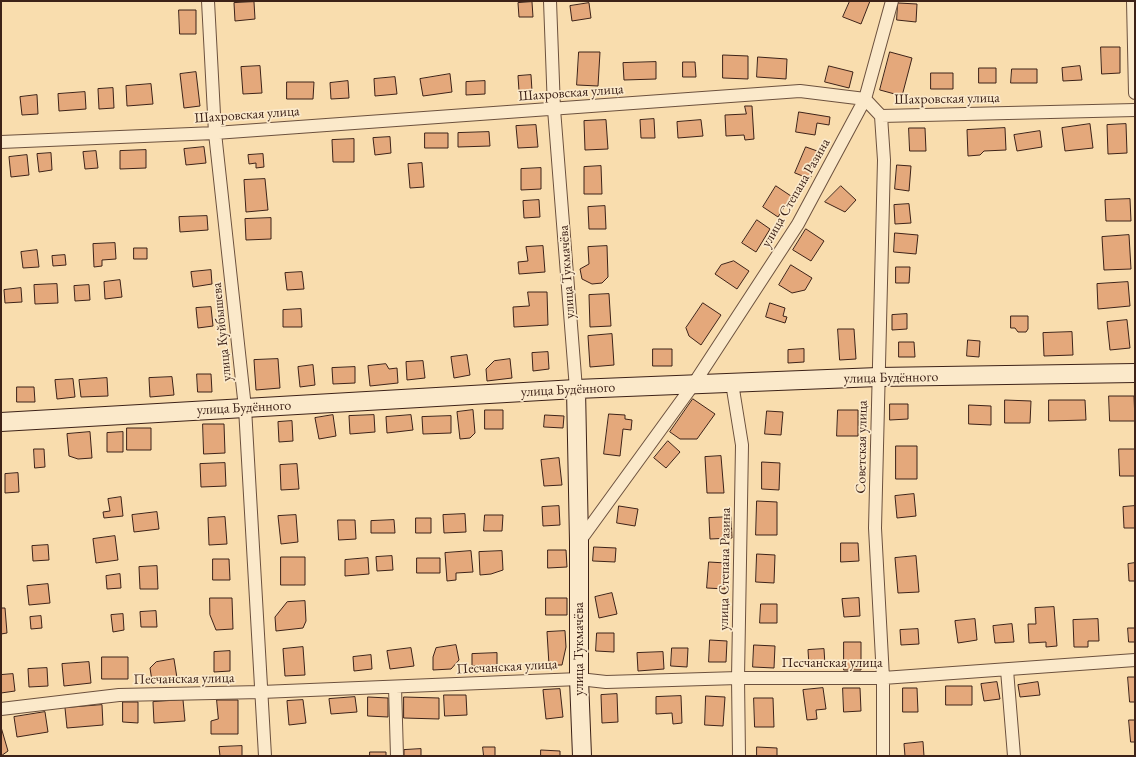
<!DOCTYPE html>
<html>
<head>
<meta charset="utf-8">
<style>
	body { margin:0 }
	#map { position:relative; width:1136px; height:757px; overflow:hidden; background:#f9ddae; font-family:"EB Garamond",serif }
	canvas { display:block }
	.frame { position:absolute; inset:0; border:2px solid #3d2218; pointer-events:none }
</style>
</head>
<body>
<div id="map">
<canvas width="1136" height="757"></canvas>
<div class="frame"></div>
</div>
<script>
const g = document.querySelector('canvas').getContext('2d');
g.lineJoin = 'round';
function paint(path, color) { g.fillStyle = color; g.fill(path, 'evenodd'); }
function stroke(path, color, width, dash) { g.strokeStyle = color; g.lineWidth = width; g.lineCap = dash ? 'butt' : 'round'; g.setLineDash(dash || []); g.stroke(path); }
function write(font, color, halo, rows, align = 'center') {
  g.font = font + ' "EB Garamond",serif'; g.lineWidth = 3.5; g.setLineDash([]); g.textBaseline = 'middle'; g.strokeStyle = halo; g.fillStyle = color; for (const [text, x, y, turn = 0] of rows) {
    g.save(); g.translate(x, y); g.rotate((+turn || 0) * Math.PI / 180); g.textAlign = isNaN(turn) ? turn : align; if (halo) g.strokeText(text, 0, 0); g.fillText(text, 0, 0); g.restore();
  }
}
const building = new Path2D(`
	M850 1H870L861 24 843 17Z
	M254 2 255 19 235 21 234 3Z
	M532 2 533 17H519L518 3Z
	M589 3 591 18 572 21 570 6Z
	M898 3 917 4 916 22 897 20Z
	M179 10H196V34H180Z
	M1101 47H1120V73L1102 74Z
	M579 52H600L598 86 577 85Z
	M890 52 912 58 902 96 880 90Z
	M723 55 748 56V79L723 78Z
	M758 57 787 59 786 79 757 77Z
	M656 62V79L624 80 623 63Z
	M683 62H695L696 77H683Z
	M260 66 262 93 243 94 241 67Z
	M829 66 853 72 849 88 825 82Z
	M1080 66 1082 80 1063 81 1062 68Z
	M979 68H996V83H979Z
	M1012 69H1037V83H1011Z
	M196 72 200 106 184 108 180 74Z
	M931 73H953V89H931Z
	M450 74 452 92 423 96 420 79Z
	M531 75 532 91H519L518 76Z
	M395 77 397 94 375 96 374 79Z
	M348 81 349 98 331 99 330 83Z
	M485 81V94L466 95V82Z
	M287 82H314L313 99H287Z
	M151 84 153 104 127 106 126 86Z
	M113 88 114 108 99 109 98 89Z
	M85 92 86 109 59 111 58 94Z
	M37 95 38 114 22 115 20 97Z
	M745 106H752L754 139 745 140 744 135 726 136 725 115 746 114Z
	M799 112 830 117 829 125 817 123 815 135 796 132Z
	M654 119 655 138H641L640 120Z
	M606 120 608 149 585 150 584 121Z
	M701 120 703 136 678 138 677 122Z
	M1090 124 1093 148 1065 151 1062 128Z
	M1126 124 1127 153 1108 154 1107 125Z
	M536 125 538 147 518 148 516 126Z
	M909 128H925L926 151H910Z
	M1005 128 1006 150 984 151 980 155 968 156 967 130Z
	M1040 131 1042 147 1017 151 1014 135Z
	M489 132 490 146 458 147V133Z
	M425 133H448V148H425Z
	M390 137 391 153 375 155 373 138Z
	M354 139V162H333L332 140Z
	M204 147 206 163 186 165 184 149Z
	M806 147 820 152 810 179 795 173Z
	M146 150V168L120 169V151Z
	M96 151 98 168 85 169 83 152Z
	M51 153 52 170 39 172 37 154Z
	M263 154 264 167 256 168V163L249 164 248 155Z
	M27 155 29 175 11 177 9 157Z
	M422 163 424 187 410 188 408 164Z
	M897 165 911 166 909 191 895 189Z
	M601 166 602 194H584V167Z
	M541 168V189L521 190V169Z
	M265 179 268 210 246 212 244 180Z
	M776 186 791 196 778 217 763 207Z
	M841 186 856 200 845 212 825 202Z
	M1130 199 1131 221H1106L1105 200Z
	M539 200 540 217 524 218 523 201Z
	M909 204 911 223 895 224 894 205Z
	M605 206 606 229H589L588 207Z
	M207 216 208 230 180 232 179 217Z
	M271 218V239L246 240 245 219Z
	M757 220 770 229 756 252 742 243Z
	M806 229 824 241 811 261 793 250Z
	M895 233 918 235 916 254 894 252Z
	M1129 235 1131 269 1104 270 1102 237Z
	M115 243 116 259 102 260V266L94 267 93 244Z
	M543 246 545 272 519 274 518 262 528 261 526 247Z
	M607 246 608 277 602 283 592 284 582 279 580 269 589 264 588 247Z
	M134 248H147V259H134Z
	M37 250 39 267 23 268 21 252Z
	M65 255 66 265 53 266 52 256Z
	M734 261 749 271 737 289 715 274 721 265Z
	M791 265 812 278 805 290 792 293 779 285Z
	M896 267H910L909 283H896Z
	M211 270 212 284 193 287 191 272Z
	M302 272 304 289 287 290 285 273Z
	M120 280 122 297 105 299 104 282Z
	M1128 282 1130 306 1098 309 1097 284Z
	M57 284 58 303 35 304 34 285Z
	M89 285 90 300 75 301 74 286Z
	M21 288 22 302 5 303 4 290Z
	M528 292H547L548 325 514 327 513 307 529 306Z
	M609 294 611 326 590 327 589 295Z
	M703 303 721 315 701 345 689 336 686 328Z
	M770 303 785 308 783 316 787 317 785 323 766 317Z
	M211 307 213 326 198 328 196 308Z
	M301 309 302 327H283V310Z
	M907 314V329L892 330V315Z
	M1011 316H1028V329L1026 332H1018L1015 328H1011Z
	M1127 320 1130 348 1110 350 1107 322Z
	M838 329H854L856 359 840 360Z
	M1072 332 1073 355 1044 356 1043 333Z
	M612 334 614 365 590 367 588 336Z
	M968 340 980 341 979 357 967 356Z
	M899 342H914L915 357H899Z
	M653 349H672V366H653Z
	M804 349V362L788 363V350Z
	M548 352 549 369 533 371 532 353Z
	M467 355 470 375 454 378 451 357Z
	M278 359 280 388 256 390 254 360Z
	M510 359 512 378 487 381 486 369 494 361Z
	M423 361 425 378 407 380 406 362Z
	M386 364 389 369 397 368 398 383 370 386 368 366Z
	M313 365 315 385 300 387 298 367Z
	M355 367V383L333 384 332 368Z
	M197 374H211L212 392H198Z
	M172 377 174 395 150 397 149 378Z
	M107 378 108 396 81 397 79 380Z
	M73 379 75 397 57 399 55 380Z
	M17 387H34L35 402H17Z
	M1109 396H1134L1135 421H1110Z
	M693 399 715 414 697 439H680L670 432Z
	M1005 400 1031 401 1030 423H1005Z
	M1049 400H1085L1086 420 1049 421Z
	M890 404H908V419L890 420Z
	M969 405 991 406V425L969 424Z
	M473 410 475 433 470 438 460 439 457 412Z
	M485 410H503V429H485Z
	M838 410H858V436H837Z
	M767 411 783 412 781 435 765 434Z
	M609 414 625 415V419L632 420 631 430 623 429 620 456 604 454Z
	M333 415 336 436 319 439 315 418Z
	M374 415 375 432 350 434 349 416Z
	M411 415 413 430 387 433 386 417Z
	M545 415 564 416 563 428 544 427Z
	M451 416V433L423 434 422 417Z
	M292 421 293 441 279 442 278 422Z
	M203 424H224L225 453 204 454Z
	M127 428H151V450H127Z
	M90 432 92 458 78 459 69 456 67 434Z
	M123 432V452H107V433Z
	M668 441 680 452 666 468 654 458Z
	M896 446H917V479H896Z
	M34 449H44L45 467 35 468Z
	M1119 449H1135V476H1120Z
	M721 456 724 493H707L705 457Z
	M559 458 562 485 544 486 541 460Z
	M762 462 780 463 779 490 762 489Z
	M225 463 226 486 201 487 200 464Z
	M297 464 299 489 281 490 280 465Z
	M18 473 19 492 5 493V474Z
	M914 494 916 516 897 518 895 496Z
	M121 497 123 516 104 518 103 512 110 511 108 499Z
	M757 501 777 502V535H756Z
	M559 506 560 525 543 526 542 507Z
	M619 506 638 509 635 526 617 523Z
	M1135 506V528H1124L1123 507Z
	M157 512 159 529 134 532 132 515Z
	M465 514 466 532 444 533 443 515Z
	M296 515 298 542 281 544 278 516Z
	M485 515H503L502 531H484Z
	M225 517 227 544 209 545 208 518Z
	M731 517 732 538 710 539 709 518Z
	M416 518H431V533H416Z
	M338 520H355L356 539 339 540Z
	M394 520 395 533H371V521Z
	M115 536 118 560 96 563 93 539Z
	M841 543H858L859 561 841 562Z
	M48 545 49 560 33 561 32 546Z
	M594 547 616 548 615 562 593 561Z
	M548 550H566L567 567 548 568Z
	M471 551 473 572 456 573V580L447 581 445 553Z
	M502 551 503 570 491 574 480 575 479 552Z
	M757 554 775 555 774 583 756 582Z
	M392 556 393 570 377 571 376 557Z
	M916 556 919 592 898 593 895 558Z
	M281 557H305V585H281Z
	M368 558 369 574 345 576V560Z
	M417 558H440V573H417Z
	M213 559H229L230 580H213Z
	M709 562 726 563 725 589 707 588Z
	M1135 563V581H1129L1128 564Z
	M157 566 158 589H140L139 567Z
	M120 574 121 588 107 589 106 576Z
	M48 584 50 603 29 605 27 586Z
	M612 593 617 614 599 618 595 597Z
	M210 598H232L233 629 216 630 210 615Z
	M546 598H567V615H546Z
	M859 598 860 616 844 617 842 599Z
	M305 601 306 621 303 628 276 631 275 617 287 602Z
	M761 604H777V623H760Z
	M1054 607 1057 646 1046 647V642L1029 643 1028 624H1036L1035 608Z
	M1 608H5L7 633 1 634Z
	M156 611 157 627H141L140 612Z
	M123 614 124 630 113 632 111 615Z
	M41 616 42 628 31 629 30 617Z
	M975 619 977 640 958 643 955 621Z
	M1098 619 1099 641H1088V647H1074L1073 620Z
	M1012 624 1014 642 995 643 993 626Z
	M1128 628H1135V642H1129Z
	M918 629 919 644 901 645 900 630Z
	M565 631 566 647 562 665H549L547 632Z
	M597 633H614V652L596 651Z
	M710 640 727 641 726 662H709Z
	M844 642H861V670H844Z
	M456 645 459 660 451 669 433 670V657L436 648Z
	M754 645 775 646 774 668 753 667Z
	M303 647 305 675 285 676 283 649Z
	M411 648 414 666 390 669 387 651Z
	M672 648H688L687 667 671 666Z
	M824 649 825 665 809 666 808 650Z
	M230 651V671L214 672V652Z
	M663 652 664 669 638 671 637 653Z
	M497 653V665L472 666V654Z
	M371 655 372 669 354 671 353 657Z
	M102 657H128V679H102Z
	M174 659 177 678 152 681 150 668 156 662Z
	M89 662 91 683 64 686 62 664Z
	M47 668 48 686 29 687 28 669Z
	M13 674 15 691 1 693V675Z
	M1128 677H1135V702H1130Z
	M997 682 1000 699 984 701 981 684Z
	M1038 682 1040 695 1020 697 1018 685Z
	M946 686H972V705H946Z
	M823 688 826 709 816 710 817 719 807 720 803 690Z
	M843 688H860L861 711 844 712Z
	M903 688H917L918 712H903Z
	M560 689 563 717 546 719 543 690Z
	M617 694 618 722 602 723 601 695Z
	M444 695H466L467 715 445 716Z
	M681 696 682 723 673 724 672 713 656 714V697Z
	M706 696 725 697 723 726 705 725Z
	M355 697 357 712 331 714 329 699Z
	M368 697 388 698V717L368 716Z
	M404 697 439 698V719L404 718Z
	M754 698H773L774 727H755Z
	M183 700 185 721 154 723 153 702Z
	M217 700H238V734H211V721L218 719Z
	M303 700 306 723 289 725 287 701Z
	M123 702H138V723L123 722Z
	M102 705 103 725 67 728 65 708Z
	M45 712 48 732 17 737 14 717Z
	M1129 720H1135V742H1131Z
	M1 727 8 751 1 756Z
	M923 742 924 756H905L904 744Z
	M242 746V756H220L219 747Z
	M483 747H495V756H484Z
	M757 747 777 748V756H757Z
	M421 749V756H404V750Z
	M541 750 560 751V756H541Z
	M370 752H386V756H370Z`);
paint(building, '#e4a87b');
stroke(building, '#3d2218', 1);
const street = new Path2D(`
	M208 1 215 133 245 408 265 756
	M550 1 554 109 576 389
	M1133 1 1135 93
	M881 116 884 160 875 528 883 678V756
	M1 142 215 133 800 91 865 99 881 116 1135 110
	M732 383 742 445 738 678 739 756
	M579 542 693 385 798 224 865 99 892 1
	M1007 670 1014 756
	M395 687 397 756
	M1 709 119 695 261 692 579 679 606 682 738 678H883L1135 660`);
const secondary = new Path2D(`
	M576 389 579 542V679L582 756
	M1 422 576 389 878 377 1135 373`);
stroke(street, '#6c513e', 14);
stroke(secondary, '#3d2218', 20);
stroke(street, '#fbe9ca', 12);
stroke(secondary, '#fbe9ca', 18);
write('14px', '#3d2218', '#fbe9ca', [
	["Шахровская улица",571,93,-4],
	["Шахровская улица",947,99,-1],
	["Шахровская улица",247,115,-4],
	["улица Степана Разина",796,193,-60],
	["улица Тукмачёва",567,272,-94],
	["улица Куйбышева",222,332,-96],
	["улица Будённого",891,378,-1],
	["улица Будённого",568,390,-3],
	["улица Будённого",244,408,-3],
	["Советская улица",862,447,-89],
	["улица Степана Разина",725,569,-89],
	["улица Тукмачёва",579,649,-90],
	["Песчанская улица",832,663],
	["Песчанская улица",507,667,-3],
	["Песчанская улица",184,679,-1]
]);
</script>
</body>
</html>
